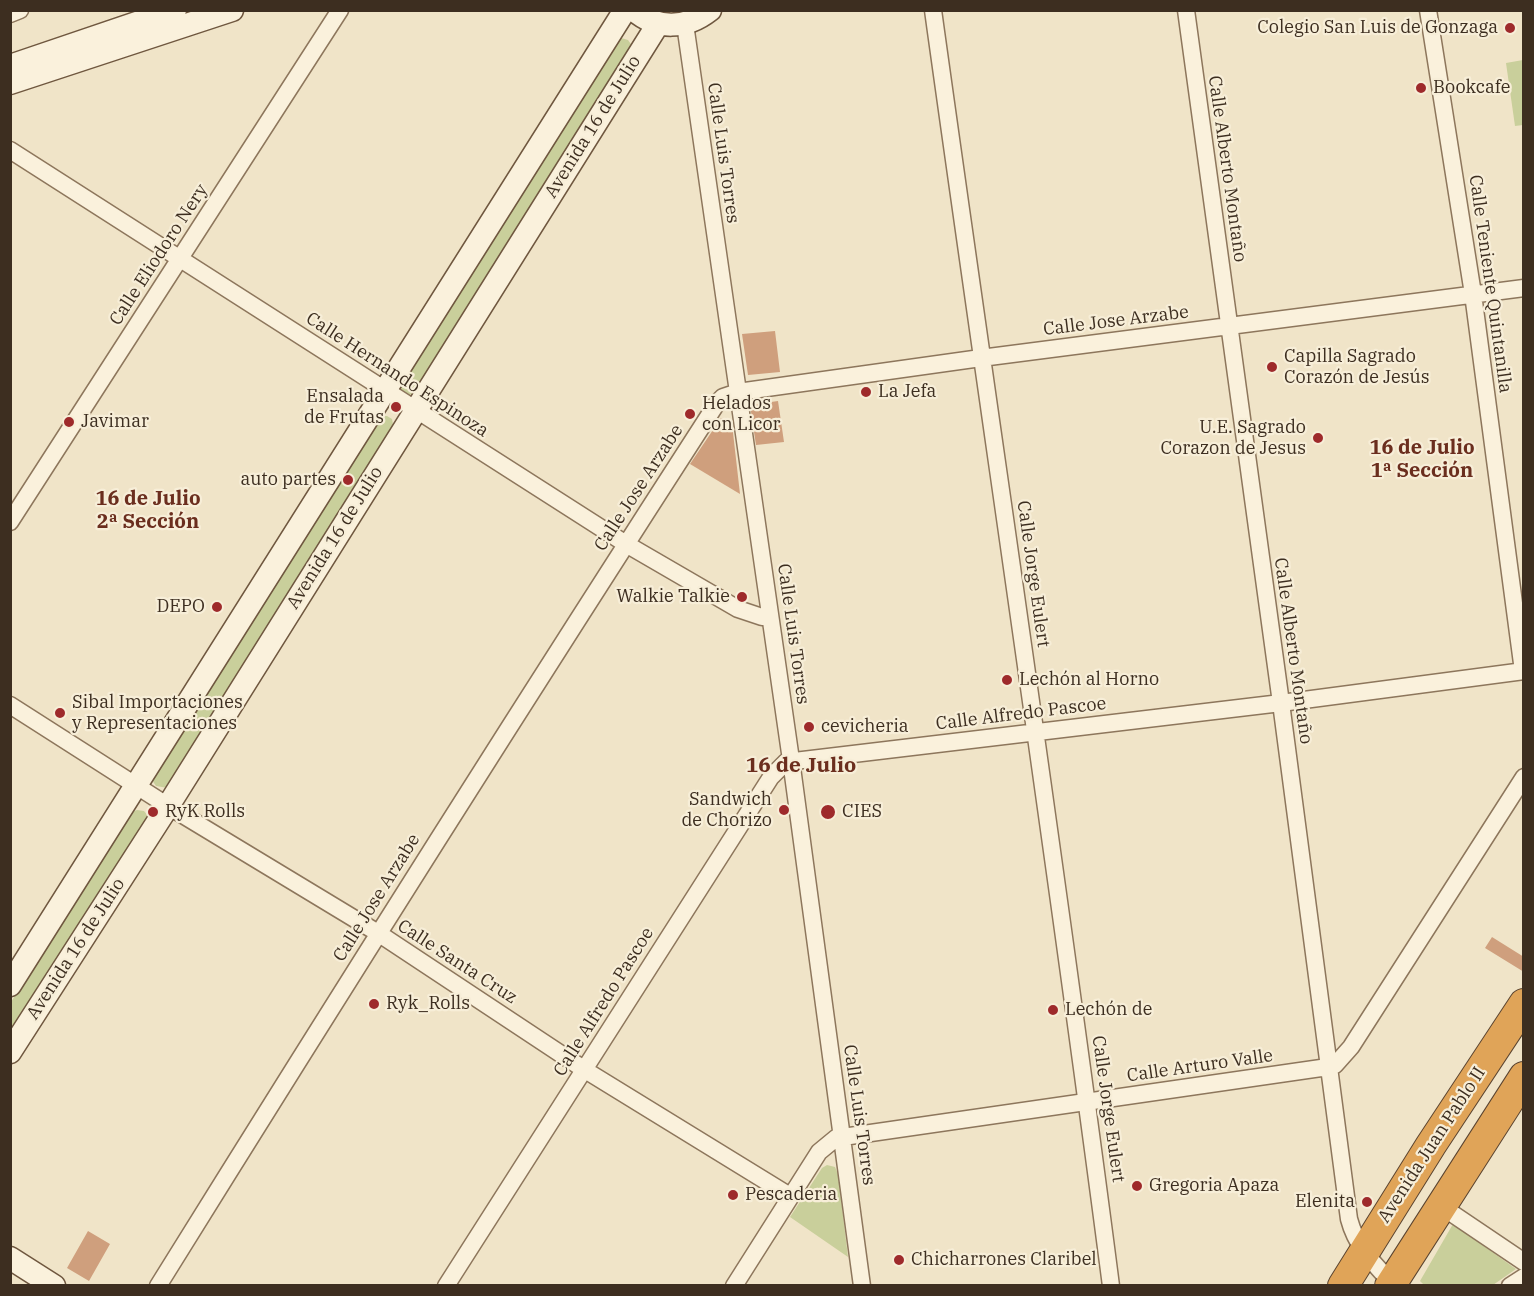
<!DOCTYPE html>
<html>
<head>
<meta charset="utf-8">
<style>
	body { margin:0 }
	#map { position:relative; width:1534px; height:1296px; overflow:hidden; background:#f0e4c8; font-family:"IBM Plex Serif",serif }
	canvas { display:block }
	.frame { position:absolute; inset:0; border:12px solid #3d2e20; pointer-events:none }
</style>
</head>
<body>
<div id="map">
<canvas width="1534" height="1296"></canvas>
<div class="frame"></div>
</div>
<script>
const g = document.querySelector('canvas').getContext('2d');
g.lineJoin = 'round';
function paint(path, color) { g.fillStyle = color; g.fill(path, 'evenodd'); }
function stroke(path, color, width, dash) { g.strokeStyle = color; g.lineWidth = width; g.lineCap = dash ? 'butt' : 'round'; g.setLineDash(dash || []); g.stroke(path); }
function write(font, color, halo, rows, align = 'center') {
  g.font = font + ' "IBM Plex Serif",serif'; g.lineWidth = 4.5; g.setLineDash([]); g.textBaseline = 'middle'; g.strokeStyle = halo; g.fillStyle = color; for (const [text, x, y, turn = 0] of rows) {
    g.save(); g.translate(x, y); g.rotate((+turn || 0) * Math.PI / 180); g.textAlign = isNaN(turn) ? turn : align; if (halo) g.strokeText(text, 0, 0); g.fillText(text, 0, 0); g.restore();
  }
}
paint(new Path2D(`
	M621 38 628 40 633 47 417 392 409 395 401 392 397 385 612 39Z
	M1523 60V125L1515 126 1506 63Z
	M381 416H387L392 419 394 430 168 788 156 786 152 780Z
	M137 810 144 811 148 816 146 823 11 1034V1002L132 812Z
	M827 1165 835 1167 838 1174 848 1257 790 1217 822 1168Z
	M1453 1224 1516 1269 1493 1285H1424L1420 1281Z`), '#c9cf9b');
paint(new Path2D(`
	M775 331 780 372 748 375 742 334Z
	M778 401 784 442 756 445 750 405Z
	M721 418 728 420 732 424 740 494 690 464Z
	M1492 937 1524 957V972L1485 948Z
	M88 1231 110 1244 89 1281 67 1268Z`), '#cf9f7d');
const street = new Path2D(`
	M933 10C992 436 1056 860 1111 1286
	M1186 10 1281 703 1349 1219C1356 1246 1373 1263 1392 1283
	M1428 10 1473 294 1523 671
	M10 14 20 10
	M685 24 791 760 862 1286
	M10 150 626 544 738 609 762 617 770 616
	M10 522 340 10
	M10 705 168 806 378 933 585 1070 790 1196
	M1441 1206 1524 1262
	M158 1286C342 990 528 696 717 403L723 397 738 392 981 358 1524 288
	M446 1286 771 777 786 762 1281 703 1524 671
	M734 1286 819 1152 836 1138 1328 1067 1335 1065 1351 1047 1524 777
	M1510 1286 1524 1277`);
const secondary = new Path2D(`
	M634 10C657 30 686 29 710 10
	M10 66 175 10
	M10 83 232 10
	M10 985 625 10
	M10 1052 168 806 658 24
	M10 1258 54 1286`);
const highway = new Path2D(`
	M1343 1286 1431 1145 1524 1004
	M1390 1286 1524 1077`);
stroke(street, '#8d765c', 19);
stroke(secondary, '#6f573f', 25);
stroke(highway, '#5b4430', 32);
stroke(street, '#faf1dc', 16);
stroke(secondary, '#faf1dc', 22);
stroke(highway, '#e0a458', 30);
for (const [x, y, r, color] of [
	[1510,28,6,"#9e2a2b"],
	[1421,88,6,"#9e2a2b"],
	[1272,367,6,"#9e2a2b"],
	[866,392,6,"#9e2a2b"],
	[396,407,6,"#9e2a2b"],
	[690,414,6,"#9e2a2b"],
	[69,422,6,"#9e2a2b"],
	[1318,438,6,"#9e2a2b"],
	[348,480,6,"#9e2a2b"],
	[742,597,6,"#9e2a2b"],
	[217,607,6,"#9e2a2b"],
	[1007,680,6,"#9e2a2b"],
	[60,713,6,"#9e2a2b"],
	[809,727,6,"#9e2a2b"],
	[784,810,6,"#9e2a2b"],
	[153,812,6,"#9e2a2b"],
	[828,812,8,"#9e2a2b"],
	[374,1004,6,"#9e2a2b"],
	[1053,1010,6,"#9e2a2b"],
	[1137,1186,6,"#9e2a2b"],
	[733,1195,6,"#9e2a2b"],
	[1367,1202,6,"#9e2a2b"],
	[899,1260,6,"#9e2a2b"]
]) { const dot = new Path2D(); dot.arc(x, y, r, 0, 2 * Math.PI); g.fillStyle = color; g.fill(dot); stroke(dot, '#f7eed8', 2); }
write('18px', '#3d2e20', '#f7eed8', [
	["Colegio San Luis de Gonzaga",1498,28,"right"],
	["Bookcafe",1433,88],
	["Capilla Sagrado",1284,357],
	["Corazón de Jesús",1284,378],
	["La Jefa",878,392],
	["Ensalada",384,397,"right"],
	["de Frutas",384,418,"right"],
	["Helados",702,404],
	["con Licor",702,425],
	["Javimar",81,422],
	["U.E. Sagrado",1306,428,"right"],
	["Corazon de Jesus",1306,449,"right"],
	["auto partes",336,480,"right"],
	["Walkie Talkie",730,597,"right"],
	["DEPO",205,607,"right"],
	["Lechón al Horno",1019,680],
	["Sibal Importaciones",72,703],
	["y Representaciones",72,724],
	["cevicheria",821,727],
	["Sandwich",772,800,"right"],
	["de Chorizo",772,821,"right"],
	["RyK Rolls",165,812],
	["CIES",842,812],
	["Ryk_Rolls",386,1004],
	["Lechón de",1065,1010],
	["Gregoria Apaza",1149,1186],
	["Pescaderia",745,1195],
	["Elenita",1355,1202,"right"],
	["Chicharrones Claribel",911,1260]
], 'left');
write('18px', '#3d2e20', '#f7eed8', [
	["Avenida 16 de Julio",593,127,-58],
	["Calle Luis Torres",723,153,82],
	["Calle Alberto Montaño",1227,169,82],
	["Calle Eliodoro Nery",159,255,-57],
	["Calle Teniente Quintanilla",1490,284,82],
	["Calle Jose Arzabe",1116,321,-7],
	["Calle Hernando Espinoza",397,375,33],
	["Calle Jose Arzabe",639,488,-57],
	["Avenida 16 de Julio",335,538,-58],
	["Calle Jorge Eulert",1033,574,82],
	["Calle Luis Torres",793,634,82],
	["Calle Alberto Montaño",1293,651,82],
	["Calle Alfredo Pascoe",1021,714,-7],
	["Calle Jose Arzabe",377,898,-58],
	["Avenida 16 de Julio",76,949,-57],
	["Calle Santa Cruz",457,962,33],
	["Calle Alfredo Pascoe",604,1002,-58],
	["Calle Arturo Valle",1200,1066,-8],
	["Calle Jorge Eulert",1108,1109,82],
	["Calle Luis Torres",859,1115,82],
	["Avenida Juan Pablo II",1432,1145,-57]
]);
write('bold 20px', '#6b2e1e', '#f7eed8', [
	["16 de Julio",1422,448],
	["1ª Sección",1422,471],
	["16 de Julio",148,499],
	["2ª Sección",148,522]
]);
write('bold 21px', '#6b2e1e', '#f7eed8', [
	["16 de Julio",801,766]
]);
</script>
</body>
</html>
